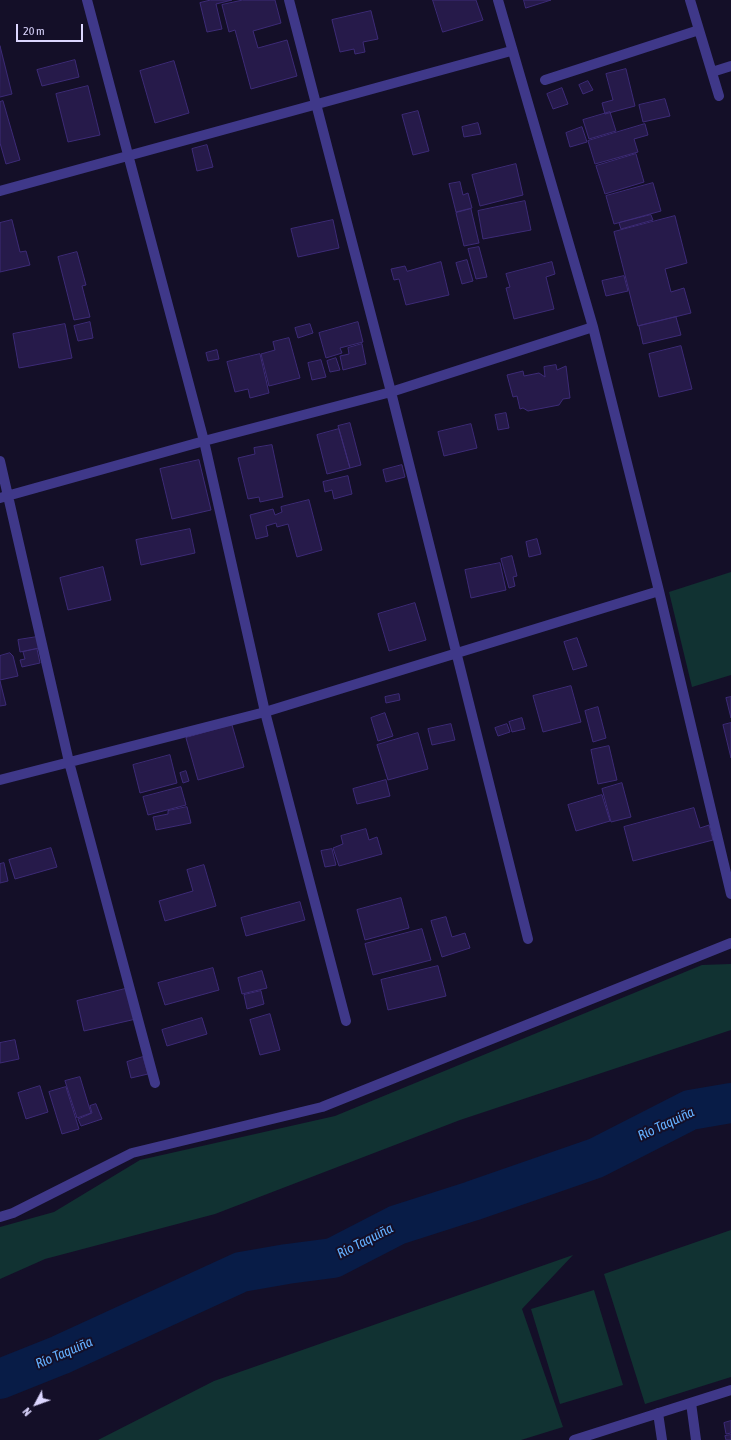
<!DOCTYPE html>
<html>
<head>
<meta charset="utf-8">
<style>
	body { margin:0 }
	#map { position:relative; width:731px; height:1440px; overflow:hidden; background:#140f28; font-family:"Asap Condensed",sans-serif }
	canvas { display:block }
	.north { position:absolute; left:16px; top:1384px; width:40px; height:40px; -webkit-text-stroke:3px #140f28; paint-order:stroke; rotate:229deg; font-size:11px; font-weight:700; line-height:16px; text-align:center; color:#dcd6ff }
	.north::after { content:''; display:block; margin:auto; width:14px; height:18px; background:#dcd6ff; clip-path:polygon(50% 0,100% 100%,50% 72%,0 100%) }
	.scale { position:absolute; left:16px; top:24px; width:67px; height:18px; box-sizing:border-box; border:2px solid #dcd6ff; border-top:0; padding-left:5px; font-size:12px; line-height:14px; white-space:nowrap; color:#dcd6ff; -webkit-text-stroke:3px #140f28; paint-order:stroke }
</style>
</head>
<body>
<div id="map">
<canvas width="731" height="1440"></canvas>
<div class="north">N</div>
<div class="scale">20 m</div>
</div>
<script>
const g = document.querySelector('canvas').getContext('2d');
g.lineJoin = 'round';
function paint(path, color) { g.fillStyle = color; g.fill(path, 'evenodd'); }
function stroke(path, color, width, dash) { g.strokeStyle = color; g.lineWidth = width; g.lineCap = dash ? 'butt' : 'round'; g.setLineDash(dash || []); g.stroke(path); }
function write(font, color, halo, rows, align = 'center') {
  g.font = font + ' "Asap Condensed",sans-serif'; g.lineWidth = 4; g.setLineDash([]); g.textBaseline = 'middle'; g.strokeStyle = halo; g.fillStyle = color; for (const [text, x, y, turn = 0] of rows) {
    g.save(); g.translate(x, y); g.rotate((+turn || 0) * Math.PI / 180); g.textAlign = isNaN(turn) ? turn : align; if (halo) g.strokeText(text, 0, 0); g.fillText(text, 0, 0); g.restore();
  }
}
paint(new Path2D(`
	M731 572V675L692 687 669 592Z
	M731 964V1030L460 1120 215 1214 45 1259 0 1279V1227L54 1212 140 1160 335 1116 702 965Z
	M731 1230V1377L645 1404 604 1274Z
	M573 1255 522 1309 563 1427 521 1440H98L214 1381Z
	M594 1290 623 1385 560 1404 531 1309Z`), '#113232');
stroke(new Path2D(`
	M0 1379 60 1355 241 1272 287 1264 333 1258 397 1225 472 1201 596 1158 690 1110 731 1103`), '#081c47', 40);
const building = new Path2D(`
	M211 0H232L216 4 222 29 207 32 200 3Z
	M243 0H275L281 23 253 31 258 48 287 40 297 76 251 89 235 30 229 32 222 5Z
	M433 0H476L483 20 443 32Z
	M524 0H551L526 8Z
	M371 11 378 39 363 42 365 52 355 54 354 49 340 52 332 20Z
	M0 46 12 94 0 97Z
	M75 60 79 77 42 86 37 70Z
	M174 61 189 113 155 123 140 71Z
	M626 69 635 106 605 114 602 103 613 100 606 74Z
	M588 81 593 90 583 94 579 85Z
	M88 86 100 135 68 142 56 94Z
	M562 88 568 104 553 109 547 94Z
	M665 99 670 116 643 122 639 105Z
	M3 101 20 160 6 164 0 143V102Z
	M418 111 429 151 413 155 402 115Z
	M610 112 616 131 589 139 583 120Z
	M478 123 481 134 464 137 462 127Z
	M645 124 648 135 634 139 638 152 595 164 588 141Z
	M582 127 587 142 570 147 566 133Z
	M207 145 213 167 197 171 192 149Z
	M636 154 644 182 605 194 596 166Z
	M516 164 523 195 480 206 472 175Z
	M460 182 463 195 468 193 472 208 456 212 449 184Z
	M653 183 661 211 614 224 606 196Z
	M525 201 531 230 483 239 478 211Z
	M471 209 479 243 464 246 456 213Z
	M651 215 653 220 621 229 619 223Z
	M675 216 687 263 665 269 671 292 684 288 691 313 638 326 614 232Z
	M12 220 20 252 26 251 30 265 0 272V223Z
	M333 220 339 248 298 257 291 229Z
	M479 247 487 277 476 279 468 249Z
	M77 252 86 285 82 286 90 317 74 320 58 257Z
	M467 260 473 281 462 284 456 263Z
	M441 262 449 295 406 305 399 279 394 280 391 269 405 266 407 271Z
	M552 262 555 274 546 277 554 309 514 319 506 288 510 287 506 274Z
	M624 276 628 291 606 296 602 281Z
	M676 317 681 335 643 344 639 326Z
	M90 322 93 338 78 341 74 326Z
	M358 322 363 342 340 348 342 353 326 358 319 333Z
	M65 324 72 358 19 368 13 334Z
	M310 324 313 333 298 338 295 328Z
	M289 338 300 378 269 386 261 354 275 350 273 342Z
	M362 344 366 364 343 370 340 356 349 354 348 348Z
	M681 346 692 389 659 397 649 354Z
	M217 350 219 359 208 361 206 353Z
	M260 354 269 393 250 398 248 389 235 392 227 362Z
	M336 358 340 370 330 372 327 361Z
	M321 360 326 377 312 380 308 363Z
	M556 365 557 370 566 366 570 398 563 399 559 405 528 411 523 408 520 409 517 396 513 397 507 375 523 371 524 376 539 373 545 377 544 367Z
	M506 413 509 428 498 430 495 415Z
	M350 423 361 465 350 468 338 426Z
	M471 424 477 448 444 456 438 432Z
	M339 429 350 468 327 474 317 435Z
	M272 445 283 497 260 502 259 497 248 499 238 458 255 454 254 448Z
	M199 460 211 510 172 519 160 469Z
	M402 465 405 477 386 482 383 470Z
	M348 476 352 494 334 499 332 490 325 492 323 482Z
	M309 500 322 550 297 557 288 524 277 527 276 523 266 526 268 536 256 539 250 515 273 509 275 515 282 512 281 507Z
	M190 529 195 553 141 565 136 540Z
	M537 539 541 554 529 557 526 542Z
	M512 556 517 576 513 577 515 586 509 588 501 559Z
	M500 563 506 590 471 598 465 570Z
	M103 567 111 600 68 610 60 578Z
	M415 603 426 640 389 651 378 614Z
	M37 637 39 648 20 652 18 640Z
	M577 638 587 666 573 670 564 642Z
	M37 649 40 663 22 667 20 660 25 659 23 652Z
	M10 653 13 656 18 676 0 680V656Z
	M0 681 6 705 0 706Z
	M571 686 581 722 543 732 533 696Z
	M399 694 400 700 386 703 385 697Z
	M731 697V718L726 698Z
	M598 707 606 738 593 742 585 711Z
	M385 713 393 736 378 741 371 718Z
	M522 718 525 729 512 732 509 722Z
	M731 723V758L723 725Z
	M451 724 455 740 432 745 428 729Z
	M507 724 510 732 498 736 495 728Z
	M232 725 244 767 198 780 186 738Z
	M418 733 428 769 388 780 377 745Z
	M609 746 617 780 598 784 591 750Z
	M170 755 177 783 140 793 133 765Z
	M186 771 189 781 183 783 180 773Z
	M386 780 390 796 357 804 353 789Z
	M622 783 631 817 611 822 602 789Z
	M181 787 186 805 148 815 143 797Z
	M602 795 610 821 576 831 568 805Z
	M187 807 191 823 156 830 153 817 168 814V811Z
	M694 808 700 828 709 825 713 840 633 861 624 827Z
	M366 829 369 840 377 837 382 854 339 866 333 848 343 844 341 836Z
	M51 848 57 867 15 879 9 860Z
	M332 849 336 865 325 867 321 851Z
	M4 863 8 881 0 883V864Z
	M204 865 216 906 165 921 159 901 193 891 187 870Z
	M401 898 409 928 365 940 357 910Z
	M300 902 305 920 246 936 241 918Z
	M446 917 452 937 465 933 470 948 442 957 431 921Z
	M422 929 431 960 373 975 365 944Z
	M438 966 446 996 388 1010 381 980Z
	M213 968 219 990 165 1005 158 983Z
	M262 971 267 988 242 994 238 978Z
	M129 988 136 1019 84 1031 77 1001Z
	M261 991 264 1004 247 1009 244 995Z
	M270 1014 280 1050 260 1055 250 1020Z
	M202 1018 207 1034 167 1046 162 1030Z
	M15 1040 19 1059 0 1063V1043Z
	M143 1057 148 1074 131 1078 127 1062Z
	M80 1077 91 1113 77 1118 65 1081Z
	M40 1086 48 1112 26 1119 18 1093Z
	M66 1087 79 1129 62 1134 49 1092Z
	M96 1104 102 1119 81 1126 78 1119 92 1113 90 1106Z
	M731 1421V1433L726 1434 724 1423Z
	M731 1435V1440H726L725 1436Z`);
paint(building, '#261a4a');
stroke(building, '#3d2b77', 1);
stroke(new Path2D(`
	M87 0 204 441 265 712 346 1021
	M289 0 391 392 528 939
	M498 0 593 327 659 591 731 894
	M690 0 719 96
	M712 72 731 66
	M545 80 699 30
	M0 191 511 51
	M0 461 69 762 155 1083
	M0 498 204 441 391 392 593 327
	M0 780 265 712 659 591
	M0 1217 13 1213 132 1153 322 1107 731 943
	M691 1403 696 1440
	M658 1413 662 1440
	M574 1440 731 1390`), '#3f3889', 10);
write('italic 14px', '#64b0ff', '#140f28', [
	["Río Taquiña",666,1124,-25],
	["Río Taquiña",365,1241,-27],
	["Río Taquiña",64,1353,-23]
]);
</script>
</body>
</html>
